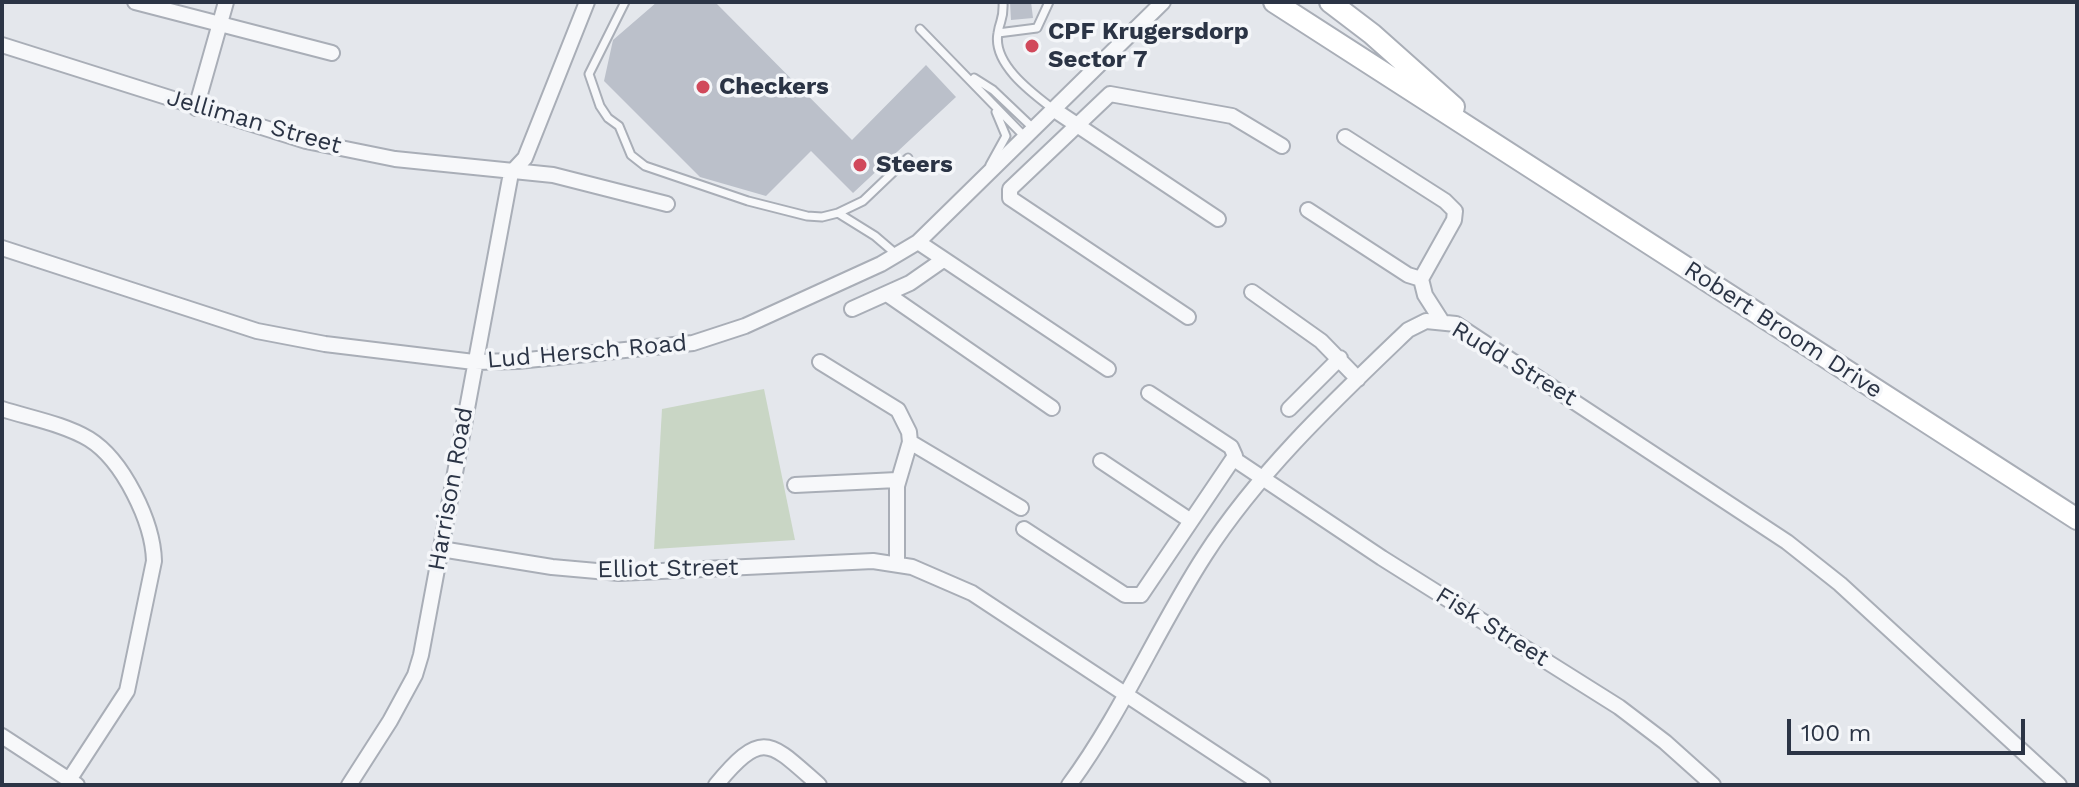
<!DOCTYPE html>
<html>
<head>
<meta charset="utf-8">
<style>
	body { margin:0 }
	#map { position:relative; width:2079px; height:787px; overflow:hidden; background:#e4e7ec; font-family:"Work Sans",sans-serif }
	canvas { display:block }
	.frame { position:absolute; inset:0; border:4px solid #2b3445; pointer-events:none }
	.scale { position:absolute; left:1787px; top:719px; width:238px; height:36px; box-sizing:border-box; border:4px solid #2b3445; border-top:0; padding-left:10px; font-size:24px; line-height:28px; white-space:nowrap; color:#2b3445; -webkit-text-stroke:6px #f4f6f9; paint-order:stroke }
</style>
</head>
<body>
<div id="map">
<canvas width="2079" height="787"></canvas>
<div class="frame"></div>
<div class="scale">100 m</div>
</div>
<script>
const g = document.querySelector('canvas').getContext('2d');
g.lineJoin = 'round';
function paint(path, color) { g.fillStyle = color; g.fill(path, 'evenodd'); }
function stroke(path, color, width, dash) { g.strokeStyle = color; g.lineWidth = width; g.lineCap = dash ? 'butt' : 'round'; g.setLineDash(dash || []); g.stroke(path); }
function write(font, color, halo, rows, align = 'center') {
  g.font = font + ' "Work Sans",sans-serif'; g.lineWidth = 7; g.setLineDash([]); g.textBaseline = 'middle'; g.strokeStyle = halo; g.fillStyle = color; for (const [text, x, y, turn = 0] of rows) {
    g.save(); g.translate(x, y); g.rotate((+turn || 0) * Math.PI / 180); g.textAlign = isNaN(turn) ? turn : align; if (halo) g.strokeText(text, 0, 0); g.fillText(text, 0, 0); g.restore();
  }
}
paint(new Path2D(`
	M764 389 795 540 654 549 662 409Z`), '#c9d6c5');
paint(new Path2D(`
	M657 2H715L852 140 926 65 956 97 853 193 811 151 766 196 700 177 604 81 613 40Z
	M1010 2H1031L1033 18 1011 20Z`), '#bbc0ca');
const lane = new Path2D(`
	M625 2 589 74 600 106 608 118 619 126 631 155 645 166 748 201 807 216 822 217 838 213 875 236 896 254
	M1003 2C1004 20 1000 19 998 33 992 64 1032 93 1053 109
	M920 29 1025 137
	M998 33 1037 28 1049 2
	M974 78 993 90 1034 129
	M990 165 1006 136 996 112
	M838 213 863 201 908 158`);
const street = new Path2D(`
	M135 2 332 53
	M2 45 306 141 395 159 553 175 667 204
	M196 108 226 2
	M1053 109 1218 219
	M1345 137 1445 201 1455 211 1454 220 1421 279 1425 295 1441 320
	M1308 210 1408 275 1421 279
	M918 242 1108 369
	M2 248 257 331 325 344 474 362 518 361 693 343 745 326 881 264 918 242 1163 2
	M1252 292 1321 341 1358 379
	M887 294 1052 408
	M852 309 910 283 943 260
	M1188 317 1010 198V189L1110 94 1232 116 1282 146
	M820 362 898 410 909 432 910 442 897 486V563
	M2 409C30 418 64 424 89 439 123 460 153 522 154 561L127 691 69 780
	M1289 409 1340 358
	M910 442 1021 508
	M1234 459 1382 558 1619 707 1665 742 1713 785
	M1101 461 1191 521
	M795 485 897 480
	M1024 529 1125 595H1141L1235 456 1231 447 1149 393
	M441 549 552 567 619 573 873 561 912 567 972 593 1263 785
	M2 736 77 785
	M349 785 390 721 415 675 421 655 511 173 525 158 587 2
	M716 785C763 728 770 742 819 785
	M1069 785C1122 713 1157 629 1205 555 1259 471 1336 399 1408 330L1426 321 1456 324 1787 542 1840 584 2059 785`);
const secondary = new Path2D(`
	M1274 2 2077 519
	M1330 2 1372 34 1454 107`);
stroke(lane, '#a9aeb7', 11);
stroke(street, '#a9aeb7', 18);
stroke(secondary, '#a9aeb7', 24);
stroke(lane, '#f7f8fa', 7);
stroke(street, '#f7f8fa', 14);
stroke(secondary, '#fff', 20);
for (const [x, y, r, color] of [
	[1032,46,8,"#d1495b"],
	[703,87,8,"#d1495b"],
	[860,165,8,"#d1495b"]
]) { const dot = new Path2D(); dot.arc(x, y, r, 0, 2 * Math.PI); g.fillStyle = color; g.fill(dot); stroke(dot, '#f4f6f9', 3); }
write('bold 24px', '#2b3445', '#f4f6f9', [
	["CPF Krugersdorp",1048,32],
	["Sector 7",1048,60],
	["Checkers",719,87],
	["Steers",876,165]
], 'left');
write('24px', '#2b3445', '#f4f6f9', [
	["Jelliman Street",254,122,16],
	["Robert Broom Drive",1783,330,33],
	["Lud Hersch Road",587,352,-5],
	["Rudd Street",1514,364,31],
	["Harrison Road",451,489,-80],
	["Elliot Street",668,569,-1],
	["Fisk Street",1492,627,32]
]);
</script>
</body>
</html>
